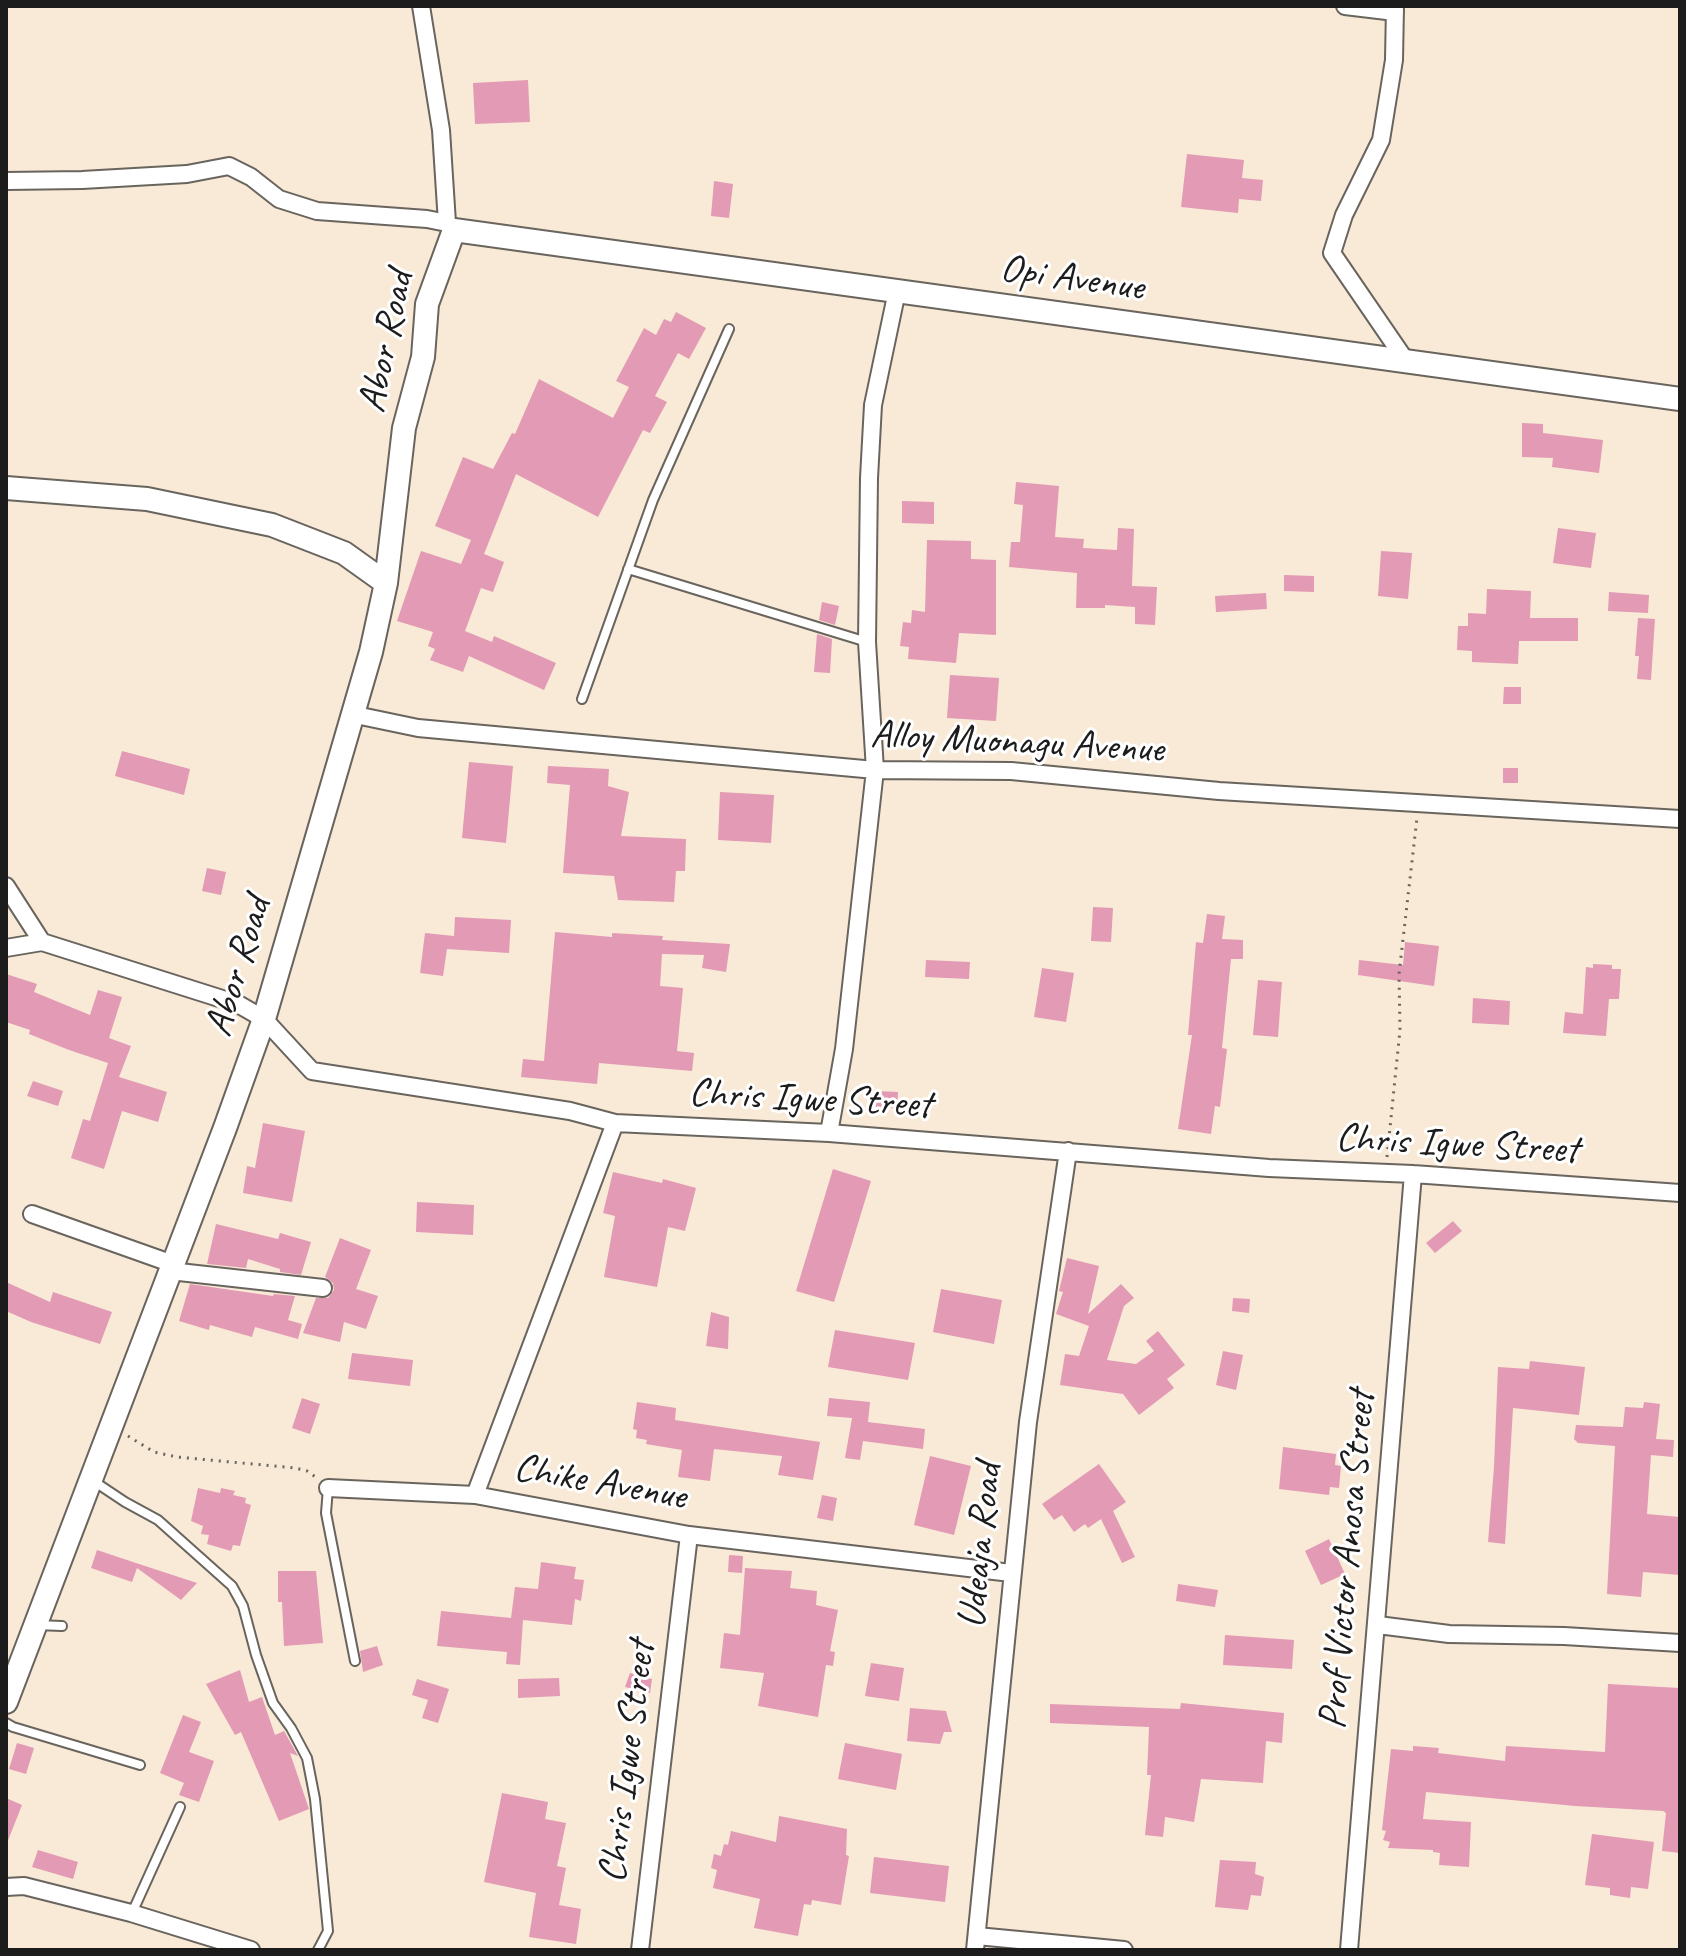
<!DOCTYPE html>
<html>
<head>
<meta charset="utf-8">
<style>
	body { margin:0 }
	#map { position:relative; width:1686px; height:1956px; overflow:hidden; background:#f8ead7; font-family:Caveat,sans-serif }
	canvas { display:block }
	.frame { position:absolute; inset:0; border:8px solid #1c1c1c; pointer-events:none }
</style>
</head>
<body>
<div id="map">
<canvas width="1686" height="1956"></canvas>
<div class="frame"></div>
</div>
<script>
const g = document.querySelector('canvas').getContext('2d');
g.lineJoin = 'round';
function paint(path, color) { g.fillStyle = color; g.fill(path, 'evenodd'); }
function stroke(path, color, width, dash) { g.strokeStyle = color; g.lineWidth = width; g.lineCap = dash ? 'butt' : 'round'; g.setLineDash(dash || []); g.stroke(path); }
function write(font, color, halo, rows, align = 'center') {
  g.font = font + ' Caveat,sans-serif'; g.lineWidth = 6; g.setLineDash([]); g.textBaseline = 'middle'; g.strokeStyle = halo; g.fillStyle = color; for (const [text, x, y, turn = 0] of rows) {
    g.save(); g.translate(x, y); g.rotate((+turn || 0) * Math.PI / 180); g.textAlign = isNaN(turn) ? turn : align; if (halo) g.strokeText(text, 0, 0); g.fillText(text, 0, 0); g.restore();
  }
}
paint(new Path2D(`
	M528 80 530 122 475 124 473 83Z
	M1187 154 1244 160 1242 178 1263 180 1261 201 1239 199 1238 213 1181 207Z
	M714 181 733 184 729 218 711 216Z
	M676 312 706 328 689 359 678 353 655 396 667 402 650 433 643 430 598 517 516 474 484 554 504 562 493 592 481 588 465 631 492 642 494 636 556 663 544 690 469 656 463 672 430 660 435 649 428 646 433 632 397 621 421 551 461 564 471 540 435 526 463 457 493 469 512 433 515 434 539 379 613 418 629 387 616 381 644 328 656 335 664 319 671 322Z
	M1522 423 1543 424V433L1603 440 1599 473 1552 467 1553 458 1522 457Z
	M1016 482 1059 486 1055 537 1084 539 1083 548 1117 550 1118 528 1134 529 1132 586 1157 587 1155 625 1135 624V607L1105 605V608H1076L1077 573 1009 567 1011 542H1020L1023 505 1014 504Z
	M902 501 934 502V524L902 523Z
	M1558 528 1596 533 1591 568 1553 563Z
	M927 540 971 541V559L996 560V635L959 633 956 663 908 659 909 647 900 646 903 622 911 623 912 610 925 612Z
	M1381 551 1412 553 1408 599 1378 596Z
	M1284 575 1314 576V592L1284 591Z
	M1487 589 1531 591 1530 618H1578V641H1519L1518 664 1472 662V651L1457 650 1458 626H1468V613L1486 614Z
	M1609 592 1649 595 1648 613 1608 611Z
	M1266 593 1267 609 1216 612 1215 596Z
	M822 602 839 606 835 625 819 620Z
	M1638 618 1655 619 1651 680 1637 679 1639 656H1635Z
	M817 634 832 639 830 673 814 672Z
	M950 675 999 678 996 721 947 718Z
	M1504 687H1521V704H1503Z
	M122 751 190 769 184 795 115 776Z
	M469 762 513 766 506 843 462 838Z
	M548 766 609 769 608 786 629 792 621 836 686 839 685 871H676L674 902 618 900 614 876 563 873 570 785 547 783Z
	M1503 768H1518V783H1503Z
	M720 792 774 795 771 843 718 840Z
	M207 868 226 872 221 895 202 891Z
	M1093 907 1113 908 1111 942 1091 941Z
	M1207 914 1225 916 1222 939 1243 940V959H1231L1222 1048 1227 1049 1220 1107 1215 1106 1211 1134 1178 1129 1192 1035H1188L1196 942 1203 943Z
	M455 917 511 920 509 953 447 949 443 976 420 973 425 933 454 936Z
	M555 932 612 937V933L663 936 662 940 730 944 726 972 702 968 704 955 662 954 660 986 683 988 677 1051 694 1053 692 1071 599 1063 597 1084 521 1077 523 1059 544 1061Z
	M1405 942 1439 946 1434 986 1358 975 1359 960 1403 965Z
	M926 960 970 962 969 979 925 977Z
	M1593 964 1612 965V969H1621L1619 999H1609L1606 1036 1563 1033 1565 1012 1583 1014 1586 967 1593 968Z
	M1042 968 1074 973 1066 1022 1034 1017Z
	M6 974 37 984 34 992 90 1015 98 990 122 997 109 1038 131 1046 119 1077 167 1092 158 1122 122 1111 104 1169 71 1158 83 1119 90 1121 108 1063 69 1050 29 1034 30 1030 6 1022Z
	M1258 980 1282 982 1278 1037 1253 1035Z
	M1473 998 1510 1001 1509 1025 1472 1023Z
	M33 1081 63 1091 58 1106 27 1096Z
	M877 1091 898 1092 897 1108 876 1107Z
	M263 1123 305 1131 292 1202 243 1193 247 1166 255 1168Z
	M833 1169 871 1181 834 1302 796 1291Z
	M613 1172 662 1183 663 1179 696 1188 685 1231 668 1227 657 1287 604 1277 615 1216 603 1213Z
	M417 1202 474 1205 473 1235 416 1232Z
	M1453 1221 1462 1231 1435 1253 1426 1243Z
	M216 1224 278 1239 280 1233 311 1242 301 1275 280 1272V1269L248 1259 246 1268 207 1264Z
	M340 1238 371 1250 356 1289 378 1296 366 1329 344 1322 340 1342 303 1333 316 1298H328L334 1290 333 1283 325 1277Z
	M1067 1258 1099 1266 1088 1314 1121 1284 1134 1298 1124 1306 1107 1360 1136 1364 1154 1351 1146 1341 1158 1331 1185 1365 1167 1379 1174 1388 1139 1415 1123 1394 1060 1385 1065 1354 1079 1356 1089 1326 1056 1314 1063 1292 1059 1291Z
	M6 1282 50 1302 53 1292 112 1312 100 1344 31 1322 6 1311Z
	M190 1284 273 1296 274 1294 295 1296 288 1320 302 1324 298 1339 255 1327 252 1337 210 1325 209 1330 179 1321Z
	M941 1289 1002 1300 994 1344 933 1332Z
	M1233 1298 1250 1299 1249 1313 1232 1311Z
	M711 1312 729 1317 728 1349 706 1346Z
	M835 1330 915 1343 908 1380 828 1367Z
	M1223 1351 1243 1355 1236 1390 1216 1385Z
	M352 1353 413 1360 410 1386 348 1379Z
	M1530 1361 1585 1367 1579 1415 1513 1408 1505 1544 1488 1542 1494 1467 1498 1367 1529 1369Z
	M302 1398 320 1404 310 1434 292 1428Z
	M829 1398 870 1402 868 1422 925 1429 923 1449 863 1441 860 1460 845 1458 852 1418 827 1416Z
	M637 1402 676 1408 675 1420 820 1442 813 1480 778 1475 782 1456 714 1449 710 1481 678 1477 682 1450 646 1444 647 1440 636 1438 637 1430 633 1429Z
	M1644 1402 1660 1404 1656 1439 1674 1440 1673 1457 1651 1455 1647 1514 1680 1517V1575L1643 1572 1641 1597 1607 1594 1615 1446 1578 1443 1574 1439 1576 1425 1623 1427 1625 1407 1643 1408Z
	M1283 1447 1336 1454 1335 1465 1341 1466 1339 1488 1330 1487 1329 1495 1279 1489Z
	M930 1456 971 1466 954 1535 914 1525Z
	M1099 1464 1126 1502 1113 1511 1135 1557 1122 1563 1101 1519 1088 1528 1085 1524 1074 1532 1062 1515 1054 1520 1042 1504Z
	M198 1488 220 1493 221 1488 235 1491 233 1495 246 1498 245 1503 251 1505 240 1546 233 1545 231 1551 207 1544 209 1535 201 1534 203 1526 191 1521Z
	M822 1495 837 1498 833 1521 817 1518Z
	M1329 1539 1345 1574 1321 1585 1305 1551Z
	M97 1550 133 1562 197 1583 181 1600 137 1568 132 1582 91 1568Z
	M729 1555 743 1556 742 1573 728 1572Z
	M541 1562 576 1567 574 1579 584 1580 581 1601 575 1599 572 1625 523 1620 520 1665 506 1664 507 1652 437 1646 441 1611 511 1618 515 1587 538 1589Z
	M745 1568 792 1571 790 1588 817 1591 816 1605 838 1610 830 1651 835 1652 833 1666 826 1665 818 1717 758 1706 764 1673 720 1668 724 1633 740 1635Z
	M278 1571H316L323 1643 284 1646 282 1602H278Z
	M1178 1584 1218 1590 1215 1607 1176 1601Z
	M1225 1635 1294 1640 1292 1669 1223 1665Z
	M377 1646 383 1665 363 1672 360 1651Z
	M871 1663 904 1668 899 1701 865 1696Z
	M240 1670 249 1702 262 1697 275 1735 284 1731 298 1756 290 1753 309 1809 279 1821 241 1732 235 1735 206 1684Z
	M630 1673 652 1679 650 1693 625 1687Z
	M559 1678 560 1696 518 1698V1679Z
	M417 1679 449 1689 438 1723 422 1718 428 1700 412 1695Z
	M1608 1684 1680 1688V1853L1662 1851 1666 1813 1663 1811 1575 1806 1426 1792 1423 1819 1471 1822 1469 1867 1439 1865 1440 1853 1433 1852V1850L1388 1848 1390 1842 1383 1840 1386 1831 1382 1830 1391 1749 1413 1751V1746L1439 1748 1438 1753 1505 1761 1506 1746 1605 1752Z
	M1181 1703 1284 1713 1282 1743 1266 1741 1263 1783 1201 1779 1194 1822 1165 1817 1163 1837 1145 1835 1151 1775H1147L1149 1727 1050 1723V1704L1180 1709Z
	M910 1708 946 1711 952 1732H944L940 1744 907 1741Z
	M183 1715 201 1722 189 1752 214 1761 199 1802 179 1795 184 1783 160 1773Z
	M17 1743 34 1748 26 1774 9 1769Z
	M845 1743 902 1754 896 1790 838 1779Z
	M502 1793 548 1802 545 1819 566 1823 557 1866 566 1868 559 1905 581 1909 576 1944 529 1937 536 1893 484 1882Z
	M6 1798 22 1805 7 1843H6Z
	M779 1816 847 1829 846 1855 849 1856 841 1905 812 1900 811 1905 804 1904 798 1936 754 1928 760 1899 713 1888 717 1870 711 1868 714 1854 721 1856 724 1844 728 1845 731 1831 776 1842Z
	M1592 1834 1654 1842 1648 1889 1631 1887 1630 1898 1610 1895V1888L1585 1885Z
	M38 1850 78 1862 73 1879 32 1867Z
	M874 1857 949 1866 945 1902 870 1893Z
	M1220 1860 1256 1862 1255 1874 1264 1877 1261 1896 1251 1895 1248 1910 1215 1907Z`), '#e39ab4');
const service = new Path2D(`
	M628 569 867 642
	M582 699 653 500 729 329
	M92 1480 125 1502 158 1520 232 1586 243 1606 256 1655 273 1703 291 1728 307 1758 315 1799 328 1931 318 1950
	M328 1488 326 1513 355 1661
	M36 1625 62 1626
	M6 1723 13 1727 140 1765
	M132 1913 180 1807`);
const minor = new Path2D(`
	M421 6 441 130 447 223
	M1345 6 1395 12
	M1395 6 1394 60 1381 140 1344 215 1332 253 1406 361
	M6 181 82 180 187 174 229 166 251 177 279 199 317 211 427 219 447 223 454 230
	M351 714 418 728 875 770 1011 771 1219 791 1680 819
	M6 886 42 942 238 1004 264 1019 312 1071 570 1111 615 1123 829 1133 1269 1168 1413 1174 1680 1193
	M6 948 42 942
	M829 1133 844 1049 875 770 867 642 869 478 873 405 897 291
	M32 1214 173 1264
	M170 1271 323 1288
	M328 1488 475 1495 689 1535 1011 1573
	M475 1495 615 1123
	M1378 1625 1449 1634 1564 1636 1680 1643
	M6 1887 24 1886 131 1913 251 1950
	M977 1936 1124 1950
	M640 1950 689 1535
	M975 1950 1028 1422 1068 1151
	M1349 1950 1413 1174`);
const tertiary = new Path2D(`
	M6 488 147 499 272 525 344 553 386 583
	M6 1702 225 1128 264 1019 371 652 386 583 404 428 423 357 427 304 454 230 1680 399`);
stroke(service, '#69645d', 12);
stroke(minor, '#69645d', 20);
stroke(tertiary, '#69645d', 26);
stroke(new Path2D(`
	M1387 1157 1400 1030 1399 974 1417 818
	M128 1436 154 1452 177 1457 295 1468 307 1471 317 1478`), '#69645d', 3, [2, 6]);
stroke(service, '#fff', 8);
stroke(minor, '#fff', 16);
stroke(tertiary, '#fff', 22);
write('40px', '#1c1c1c', '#fff', [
	["Opi Avenue",1072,279,8],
	["Abor Road",387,342,-78],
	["Alloy Muonagu Avenue",1017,743,3],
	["Abor Road",239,967,-73],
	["Chris Igwe Street",810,1100,3],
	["Chris Igwe Street",1457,1145,3],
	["Chike Avenue",600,1483,10],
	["Udeaja Road",981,1546,-84],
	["Prof Victor Anosa Street",1348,1560,-85],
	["Chris Igwe Street",628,1762,-83]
]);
</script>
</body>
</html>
